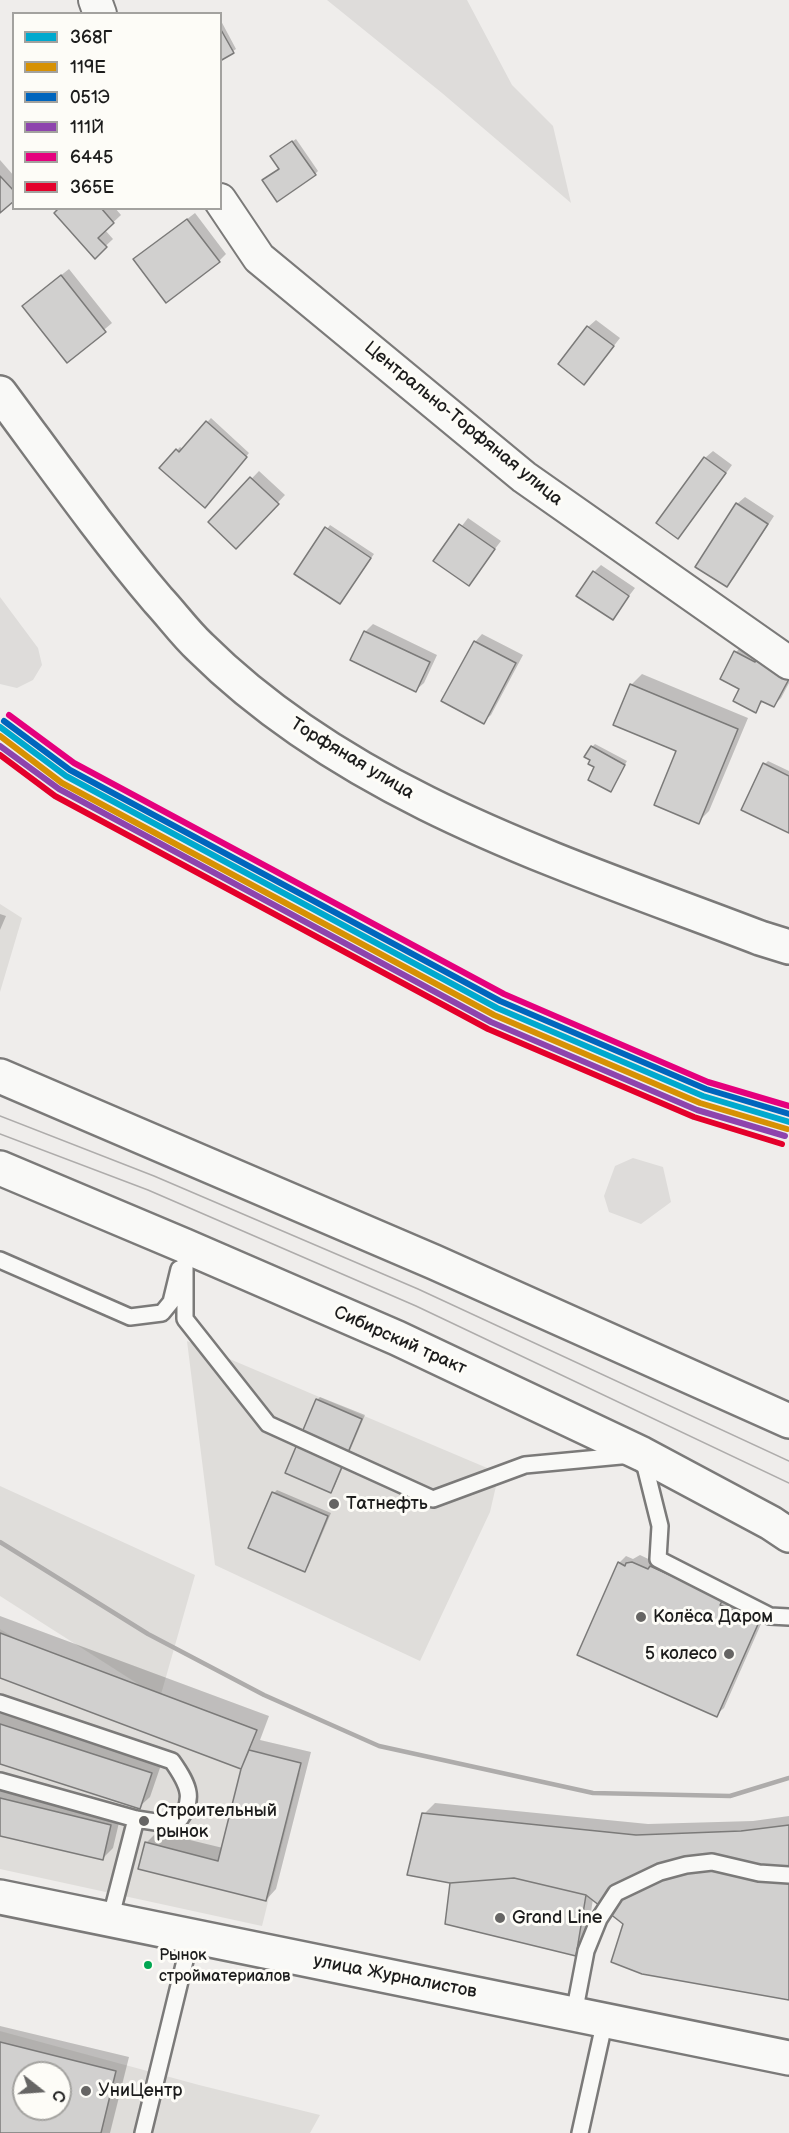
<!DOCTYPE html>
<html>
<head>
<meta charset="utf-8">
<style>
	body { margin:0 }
	#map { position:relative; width:789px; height:2133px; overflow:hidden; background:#efedeb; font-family:"Balsamiq Sans",sans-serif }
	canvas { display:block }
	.legend { position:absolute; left:12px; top:12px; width:210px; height:198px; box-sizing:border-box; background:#fdfcf7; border:2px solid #a3a29f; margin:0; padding:8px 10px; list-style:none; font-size:18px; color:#1c1c1c }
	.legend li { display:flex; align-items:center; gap:12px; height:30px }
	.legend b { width:30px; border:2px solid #a3a29f }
	.north { position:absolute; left:12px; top:2061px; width:60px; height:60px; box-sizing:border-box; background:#fdfcf7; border:2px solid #a3a29f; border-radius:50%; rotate:107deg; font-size:16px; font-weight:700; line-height:24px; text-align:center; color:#1c1c1c }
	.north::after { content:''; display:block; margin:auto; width:21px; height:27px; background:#666564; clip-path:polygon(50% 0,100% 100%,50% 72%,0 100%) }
</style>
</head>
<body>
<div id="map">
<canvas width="789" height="2133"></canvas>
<ul class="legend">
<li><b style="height:8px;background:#00a9ce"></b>368Г</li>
<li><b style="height:8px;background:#d69104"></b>119Е</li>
<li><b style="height:8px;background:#0065bd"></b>051Э</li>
<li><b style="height:8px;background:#8e44ad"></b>111Й</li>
<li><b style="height:8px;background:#e5007d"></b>6445</li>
<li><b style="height:8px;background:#e4002b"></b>365Е</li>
</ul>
<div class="north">С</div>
</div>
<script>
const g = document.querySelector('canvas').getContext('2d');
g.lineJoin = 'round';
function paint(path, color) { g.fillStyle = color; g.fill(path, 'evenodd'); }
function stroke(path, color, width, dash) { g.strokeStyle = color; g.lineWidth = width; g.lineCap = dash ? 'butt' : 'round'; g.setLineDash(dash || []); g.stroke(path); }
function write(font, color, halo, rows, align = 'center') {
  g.font = font + ' "Balsamiq Sans",sans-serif'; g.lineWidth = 6; g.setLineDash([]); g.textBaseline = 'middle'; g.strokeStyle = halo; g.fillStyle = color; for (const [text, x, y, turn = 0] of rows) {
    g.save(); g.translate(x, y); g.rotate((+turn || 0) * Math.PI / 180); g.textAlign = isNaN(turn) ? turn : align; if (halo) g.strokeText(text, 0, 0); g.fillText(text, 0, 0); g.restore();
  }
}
paint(new Path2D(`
	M0 904 22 918 0 992Z
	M187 1341 499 1473 490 1512 420 1661 215 1565Z
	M0 1486 195 1575 160 1698 0 1596Z
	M0 1629 107 1694 300 1773 262 1926 0 1869Z
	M0 2031 199 2085 320 2115 310 2133H0ZM24 2073H60V2109H24Z`), '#dfddda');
paint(new Path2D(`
	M327 0H467L512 85 553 126 571 203 442 93Z
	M0 597 38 648 42 665 33 680 17 688 0 684Z
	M633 1158 663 1167 671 1202 641 1224 609 1212 604 1196 615 1166Z`), '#dedcda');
paint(new Path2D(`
	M220 19 236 49 220 60Z
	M296 139 318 171 315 174 267 177 280 168 275 153Z
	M0 160 14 176V199L0 211Z
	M61 208H115L121 215 105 230 113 239 95 256Z
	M195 213 226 254 219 261 135 259Z
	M69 269 112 323 67 361 31 299Z
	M596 320 620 338 591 375 588 327Z
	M211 418 249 453 208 502 161 468 180 447 183 449Z
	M713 451 732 465 685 530 705 458Z
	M259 471 285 495 236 547 210 522Z
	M745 497 774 516 734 578 726 586 737 504Z
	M468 518 501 541 468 584 435 561Z
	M330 525 374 554 343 599 296 573Z
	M601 565 635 588 612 618 594 572Z
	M373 624 437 655 424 683 416 690 352 659 365 632Z
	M482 634 523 655 491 715 483 722 475 642Z
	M743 645 789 653V683L781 698 774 705 764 700 755 711 741 688 736 652Z
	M642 674 748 718 709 811 698 822 678 750 631 685Z
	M595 744 627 761 611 790 596 767 592 747Z
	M768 761 789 771V831L765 764Z
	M0 914 6 916 0 930Z
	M320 1397 365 1415 334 1488 330 1491 317 1400Z
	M277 1490 331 1513 308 1567 304 1570 274 1493Z
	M640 1555 765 1615 724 1708 716 1715 619 1563 626 1556 633 1559Z
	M0 1616 269 1716 260 1740 311 1752 276 1889 266 1900 146 1843 157 1832 223 1848 243 1768 0 1677Z
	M0 1710 162 1762 150 1797 139 1807 0 1762Z
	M0 1785 121 1814 113 1848 102 1859 0 1834Z
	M435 1803 648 1824 753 1821 789 1816V2000L625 1924 593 1899 586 1944 575 1954 451 1882 424 1814Z
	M0 2026 129 2057 110 2133H0ZM24 2073H60V2109H24Z`), '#0003');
const building = new Path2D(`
	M220 28 234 53 220 61Z
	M292 141 316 175 277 202 262 180 279 169 270 156Z
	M0 176 14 191V201L0 213Z
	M59 208H101L114 223 98 238 107 247 95 259 54 213Z
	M187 219 220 262 166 303 133 259Z
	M61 275 106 332 67 363 22 306Z
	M587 326 614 346 584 385 558 364Z
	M206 421 247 457 205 508 159 468 176 449 179 452Z
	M704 457 726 473 678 539 656 523Z
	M250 477 279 504 236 549 208 522Z
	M736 503 768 524 727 587 695 567Z
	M459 524 495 549 469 586 433 561Z
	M325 527 371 558 340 604 294 574Z
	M593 571 629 596 613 620 576 596Z
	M364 631 430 662 416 692 350 660Z
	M474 641 516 663 484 724 441 701Z
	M763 649 789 664V679L774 707 761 701 756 713 733 701 739 689 720 679 734 651 755 662Z
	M630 684 738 729 699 824 654 805 676 751 613 725Z
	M591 746 625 765 611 792 588 780 594 767 588 764 590 760 584 757Z
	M763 763 789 776V833L741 810Z
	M316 1399 362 1419 331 1493 285 1473Z
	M272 1492 328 1516 305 1572 248 1548Z
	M618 1562 625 1566 626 1563 632 1562 648 1569 650 1566 723 1599 720 1605 759 1622 717 1717 577 1655Z
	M0 1633 257 1730 241 1769 0 1678Z
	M0 1724 152 1773 140 1809 0 1764Z
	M249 1750 301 1763 266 1901 138 1869 145 1842 218 1861 241 1769Z
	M0 1798 111 1825 103 1860 0 1836Z
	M422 1813 636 1835 741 1831 789 1825V2000L642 1974 611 1962 623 1924 586 1895 514 1878 450 1883 407 1875Z
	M514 1878 586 1895 576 1956 445 1924 450 1883Z
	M0 2042 116 2071 101 2133H0ZM24 2073H60V2109H24Z`);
paint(building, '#d1d0cf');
stroke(building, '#7b7a79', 1.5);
const service = new Path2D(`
	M185 1246V1319L268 1424 433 1499 525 1465 642 1454 660 1526 658 1559 770 1616 789 1617
	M0 1260 130 1317 162 1313 171 1302 179 1269
	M0 1703 172 1761C189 1785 197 1801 175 1825L136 1819 0 1781
	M110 1920 136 1819
	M574 2014 586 1951 599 1919 616 1893 660 1872 686 1865 712 1862 759 1873 789 1875
	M143 2133 191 1936
	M580 2133 605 2020`);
const minor = new Path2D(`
	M95 0 100 14
	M220 200 259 258 524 477 789 663`);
const tertiary = new Path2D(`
	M0 393C52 463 102 534 158 600 172 615 185 633 200 647 352 798 564 863 760 938L789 947
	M0 1897 789 2058`);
const primary = new Path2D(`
	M0 1076 434 1262 789 1421
	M0 1168 185 1246 397 1338 642 1454 771 1523 789 1535`);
stroke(service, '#7b7a79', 20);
stroke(minor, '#7b7a79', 36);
stroke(tertiary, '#7b7a79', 38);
stroke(primary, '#7b7a79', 38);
stroke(service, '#f9f9f7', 15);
stroke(minor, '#f9f9f7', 32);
stroke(tertiary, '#f9f9f7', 33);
stroke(primary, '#f9f9f7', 33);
stroke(new Path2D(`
	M0 1116 154 1176 418 1289 789 1461
	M0 1134 148 1190 416 1306 789 1483`), '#aeacab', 1.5);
stroke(new Path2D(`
	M0 1542 148 1634 264 1695 379 1746 593 1793 730 1796 789 1778`), '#aeacab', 4.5);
stroke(new Path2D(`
	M0 727 66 776 497 1008 703 1096 789 1122`), '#00a9ce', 6);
stroke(new Path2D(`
	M0 736 62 783 494 1015 700 1103 787 1129`), '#d69104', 6);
stroke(new Path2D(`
	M4 721 70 770 500 1001 706 1089 789 1114`), '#0065bd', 6);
stroke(new Path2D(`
	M0 746 59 789 491 1022 697 1110 785 1136`), '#8e44ad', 6);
stroke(new Path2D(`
	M9 715 74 763 504 994 708 1082 789 1106`), '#e5007d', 6);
stroke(new Path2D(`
	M0 755 55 796 488 1029 694 1117 782 1144`), '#e4002b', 6);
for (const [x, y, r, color] of [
	[334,1504,6,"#666564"],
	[641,1617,6,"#666564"],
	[729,1654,6,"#666564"],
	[144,1821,6,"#666564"],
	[500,1918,6,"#666564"],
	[148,1965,5,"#00a651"],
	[86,2091,6,"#666564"]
]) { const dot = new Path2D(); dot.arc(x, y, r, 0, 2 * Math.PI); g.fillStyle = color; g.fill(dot); stroke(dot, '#fdfcf7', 2); }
write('16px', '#1c1c1c', '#fdfcf7', [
	["Рынок",159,1956],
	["стройматериалов",159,1977]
], 'left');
write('18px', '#1c1c1c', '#fdfcf7', [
	["Центрально-Торфяная улица",463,424,39],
	["Торфяная улица",352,759,31],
	["Сибирский тракт",400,1341,24],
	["улица Журналистов",395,1977,11]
]);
write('18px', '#1c1c1c', '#fdfcf7', [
	["Татнефть",346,1504],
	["Колёса Даром",653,1617],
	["5 колесо",717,1654,"right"],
	["Строительный",156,1811],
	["рынок",156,1832],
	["Grand Line",512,1918],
	["УниЦентр",98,2091]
], 'left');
</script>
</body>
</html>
